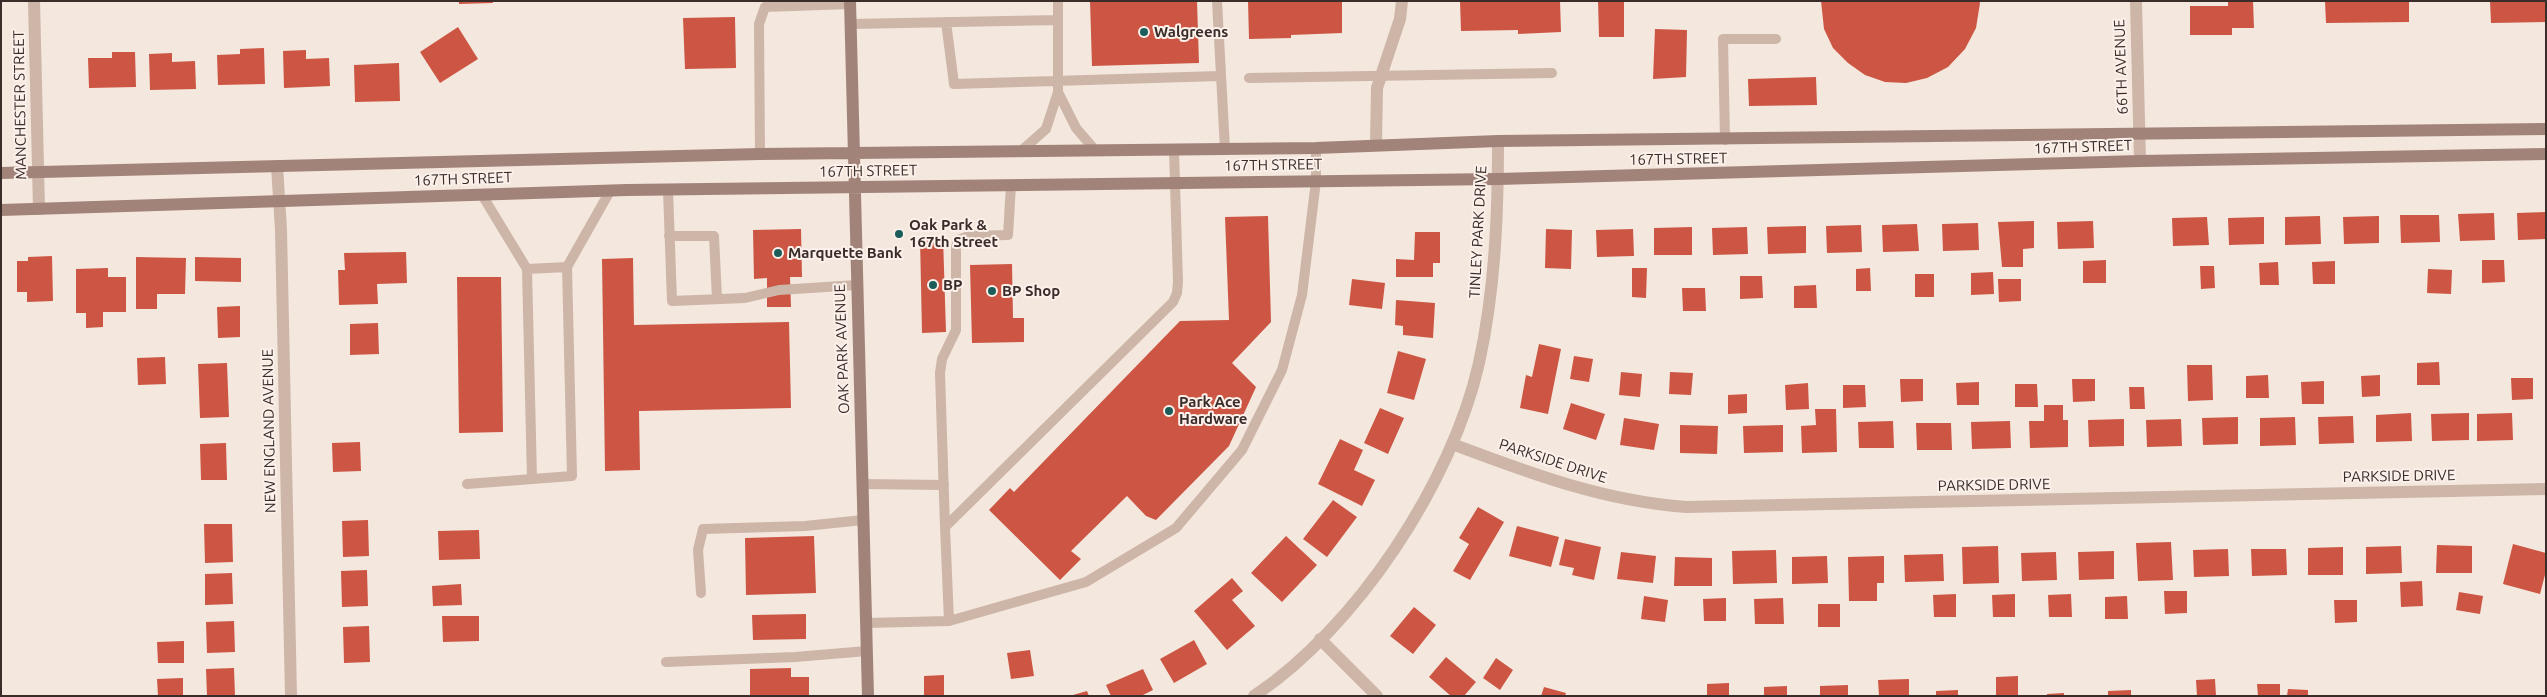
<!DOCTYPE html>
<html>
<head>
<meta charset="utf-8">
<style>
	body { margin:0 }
	#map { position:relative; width:2547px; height:697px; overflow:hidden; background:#f4e7dd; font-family:Ubuntu,sans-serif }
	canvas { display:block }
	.frame { position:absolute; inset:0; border:2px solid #392c29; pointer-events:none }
</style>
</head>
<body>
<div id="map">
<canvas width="2547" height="697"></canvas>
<div class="frame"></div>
</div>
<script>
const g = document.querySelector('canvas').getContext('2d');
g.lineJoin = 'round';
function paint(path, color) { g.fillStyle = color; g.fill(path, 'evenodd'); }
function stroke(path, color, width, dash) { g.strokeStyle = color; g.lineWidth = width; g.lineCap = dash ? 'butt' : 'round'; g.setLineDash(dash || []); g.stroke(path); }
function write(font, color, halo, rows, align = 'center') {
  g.font = font + ' Ubuntu,sans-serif'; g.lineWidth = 4; g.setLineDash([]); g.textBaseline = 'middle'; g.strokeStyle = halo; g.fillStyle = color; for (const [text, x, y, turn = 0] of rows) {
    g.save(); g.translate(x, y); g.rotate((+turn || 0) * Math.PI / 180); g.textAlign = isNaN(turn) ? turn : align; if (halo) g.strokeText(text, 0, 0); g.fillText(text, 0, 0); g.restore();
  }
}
paint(new Path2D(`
	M459 1H493V3L459 4Z
	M1090 1H1197L1199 63 1092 66Z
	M1248 1H1342V33L1291 35V38L1249 39Z
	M1460 1H1560L1561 32 1518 34V30L1461 31Z
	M1598 1H1624V37H1599Z
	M1821 1H1979L1980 3 1976 28 1965 49 1948 67 1927 78 1906 83 1885 82 1865 75 1848 63 1833 48 1824 29Z
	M2228 1H2253L2254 28H2232V35H2190V6H2228Z
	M2325 1H2409V22L2326 23Z
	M2490 1H2546V22L2491 23Z
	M735 17 736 68 685 69 683 18Z
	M458 27 478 59 440 83 420 52Z
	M1655 29 1687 30 1686 77 1653 79Z
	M264 48 265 84 218 85 217 55 240 54V49Z
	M306 50V59L329 58 330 86 284 88 283 51Z
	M112 52H135L136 87 89 88 88 58H112Z
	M172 53V62L195 61 196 89 150 90 149 54Z
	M399 63 400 101 355 102 354 65Z
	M1816 77 1817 105 1749 106 1748 79Z
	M2546 212V239L2518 240 2517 213Z
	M2494 213 2495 240 2460 241 2458 214Z
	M2400 215H2439L2440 242 2401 243Z
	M1268 216 1271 322 1232 363 1256 387 1229 446 1156 520 1146 516 1127 496 1071 551 1081 559 1060 580 989 510 1010 488 1014 492 1180 321 1229 320 1225 217Z
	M2320 216 2321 244 2285 245V217Z
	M2379 216V243L2344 244 2343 217Z
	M2207 217 2209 245 2173 246 2172 218Z
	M2264 217V244L2229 245 2228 218Z
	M2034 221V248L2023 249V267H2002L1998 222Z
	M2093 221 2094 248 2058 249 2057 222Z
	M1978 223 1979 250 1943 251 1942 224Z
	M1917 224 1919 251 1883 252 1882 225Z
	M1861 225 1862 252 1827 253 1826 226Z
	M1806 226V253L1768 254 1767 227Z
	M1692 227V255H1654V228Z
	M1747 227 1748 254 1713 255 1712 228Z
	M801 229 802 277H790L791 307H767V278L754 279 753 230Z
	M1546 229 1572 230 1571 269 1545 268Z
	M1633 229 1634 256 1597 257 1596 230Z
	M1415 232H1440V263H1433V277H1396V259L1414 260Z
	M943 237 946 332 922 333 920 238Z
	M406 252 407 283 377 284 378 304 339 305 338 270H345L344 253Z
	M52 256 53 301 27 302V292H17V261H28V257Z
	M136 257 186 258 185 294H157V309H136Z
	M195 257 241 258V282L195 281Z
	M633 258 634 325 789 322 791 408 639 411 640 470 605 471 602 259Z
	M2106 260V283H2083V261Z
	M2482 260H2504L2505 282 2482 283Z
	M2335 261V284H2313L2312 262Z
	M2278 262 2279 285H2260L2259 263Z
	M1012 264 1013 318H1024V342L972 343 970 265Z
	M2200 266H2214L2215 288 2201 289Z
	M108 268V277H126V312H103V327L86 328V313H76V269Z
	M1632 268H1647L1646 298 1632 297Z
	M1870 268 1871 291H1856V269Z
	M2428 269 2452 270 2451 294 2427 293Z
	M1993 272 1994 294 1971 295V273Z
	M1915 274H1934V297H1915Z
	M1740 276H1762L1763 298 1740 299Z
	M457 277H501L503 432 459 433Z
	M1352 279 1385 283 1382 309 1349 305Z
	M1998 279H2021V301L1999 302Z
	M1816 285 1817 308H1794V286Z
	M1682 288H1705L1706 311H1683Z
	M1396 300 1435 303 1433 338 1403 335V326L1395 325Z
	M240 306V337L218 338 217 307Z
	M378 323 379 354 350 355V324Z
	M1539 344 1561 349 1548 414 1520 408 1526 375 1532 377Z
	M1398 351 1426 359 1414 400 1387 393Z
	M1574 356 1593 359 1589 382 1570 379Z
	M165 357 166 384 138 385 137 358Z
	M2439 362 2440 385H2417V363Z
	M227 363 229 417 200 418 198 364Z
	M2187 365H2212L2213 400 2188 401Z
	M1621 372 1642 374 1640 397 1619 395Z
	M1670 372 1693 373 1691 395 1669 394Z
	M2268 375 2269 398H2246V376Z
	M2380 375V396L2362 397 2361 376Z
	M2511 378H2533V399L2512 400Z
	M1900 379H1923V401L1901 402Z
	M2072 379H2095V401L2073 402Z
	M2324 381V404H2302L2301 382Z
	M1979 382V405H1957L1956 383Z
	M1808 383 1809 409 1786 410 1785 385Z
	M2015 384H2037L2038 407H2015Z
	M1843 385H1865L1866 407 1843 408Z
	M2129 387H2144L2145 409H2130Z
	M1747 394V413L1728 414V395Z
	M1571 403 1605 414 1596 440 1563 429Z
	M2044 405H2063V420H2068V447L2030 448 2029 421H2044Z
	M1380 408 1404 418 1388 454 1364 443Z
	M1815 409H1836L1837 452 1802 453 1801 426 1816 425Z
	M2411 413 2412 441 2376 442V415Z
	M2469 413V440L2432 441 2431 414Z
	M2512 413 2513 440 2477 441V414Z
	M2353 416 2354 443 2319 444 2318 417Z
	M2238 417V444L2203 445 2202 418Z
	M2295 417 2296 445 2260 446V418Z
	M1624 418 1659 424 1654 450 1620 445Z
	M2124 419V446L2089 447 2088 420Z
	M2181 419 2182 446 2147 447 2146 420Z
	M1893 421 1894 448H1859L1858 422Z
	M2010 421 2011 448 1972 449 1971 422Z
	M1916 423H1951L1952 450H1917Z
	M1680 425 1718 426 1717 454 1680 453Z
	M1783 425V452L1744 453 1743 426Z
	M1340 439 1363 450 1354 470 1375 480 1362 506 1318 484Z
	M360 442 361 471 333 472 332 443Z
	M226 443 227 480H201L200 444Z
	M1333 500 1357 517 1327 557 1303 539Z
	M1478 507 1504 522 1470 580 1453 571 1469 544 1459 538Z
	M368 520 369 556 343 557 342 521Z
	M204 524H232L233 562 205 563Z
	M1517 526 1559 537 1551 567 1509 556Z
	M479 530 480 559 439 560 438 531Z
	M814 536 816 593 746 595 745 538Z
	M1286 536 1317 565 1282 602 1251 573Z
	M1565 539 1601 547 1594 580 1572 575 1574 568 1559 565Z
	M2171 542 2173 580 2138 581 2136 543Z
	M2513 544 2546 553V571L2540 594 2503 584Z
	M2437 545 2472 546V573H2436Z
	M1998 546 1999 583 1963 584 1962 547Z
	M2401 546 2402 573 2366 574V547Z
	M2343 547V575H2308V548Z
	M2228 549 2229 576 2194 577 2193 550Z
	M2251 549H2286L2287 575 2252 576Z
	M1776 550 1777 583 1733 584 1732 551Z
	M2114 551V579L2079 580 2078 552Z
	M1621 552 1656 556 1653 583 1617 579Z
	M2056 552 2057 580 2022 581 2021 553Z
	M1943 554 1944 581 1905 582 1904 555Z
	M1827 556 1828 583 1792 584V557Z
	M1884 556V583H1877V601H1849L1848 557Z
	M1675 557 1712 558V586H1674Z
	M367 570 368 606 342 607 341 571Z
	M232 573 233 604 205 605V574Z
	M1232 578 1243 591 1232 600 1255 626 1227 650 1194 611Z
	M2422 581 2423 606 2401 607 2400 582Z
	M461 584 462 605 433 606 432 586Z
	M2164 591H2187V613L2165 614Z
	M2459 592 2483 596 2480 614 2456 610Z
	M1956 594V617H1934L1933 595Z
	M2015 594V617H1993L1992 595Z
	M2071 594 2072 617H2049L2048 595Z
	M1644 596 1668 600 1665 622 1641 619Z
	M2127 596 2128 619H2105V597Z
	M1726 598V621H1704L1703 599Z
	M1783 598 1784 624H1755L1754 599Z
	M2334 600H2357V622L2335 623Z
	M1818 604H1840V627H1818Z
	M1414 607 1436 625 1413 654 1390 636Z
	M806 614V639L753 640 752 615Z
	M442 616H479V641L443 642Z
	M234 621 235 652 207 653 206 622Z
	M369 626 370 662 344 663 343 627Z
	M1194 640 1207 664 1174 683 1160 659Z
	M184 641V663H158L157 642Z
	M1030 650 1034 676 1011 679 1007 653Z
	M1446 657 1476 682 1464 696H1451L1429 677Z
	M1496 658 1513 670 1500 690 1483 678Z
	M234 668 235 696H207L206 669Z
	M791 668V677H809V696H750V669Z
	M1143 669 1153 690 1141 696H1111L1106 685Z
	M944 675V696H924V676Z
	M2018 676V696H1996V677Z
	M183 678V696H158L157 679Z
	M1909 679V696H1879L1878 680Z
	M2215 679 2216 696H2197L2196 680Z
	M1729 683V696H1707V684Z
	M2257 684H2280V696H2258Z
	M1848 685V696H1820V686Z
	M1787 686V696H1764V687Z
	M1544 687 1566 693 1565 696H1541Z
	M2288 689 2308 690V696H2287Z
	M1958 690V696H1936V691Z
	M2131 690V696H2108V691Z
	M1087 691 1089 696H1074L1073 695Z
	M2064 693V696H2047V694Z`), '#cc5643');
stroke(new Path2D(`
	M1217 1 1225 149
	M1058 20V1
	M946 22 954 84 1220 76
	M851 24 1058 20V92L1046 129 1021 151
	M1249 78 1552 73
	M1058 92 1076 128 1095 150
	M1725 140 1723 39H1776
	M760 154 759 24 765 7 850 4
	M668 190 672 301 745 298 779 290 857 285
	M482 195 527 269 532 479
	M669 236H714L717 299
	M527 269 567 267
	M467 484 572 476 567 267 610 191
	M862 484 944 485
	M945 527 940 373 942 359 956 330V247L958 240 969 236 1008 235 1011 185
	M701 593 698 550 703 529 805 526 863 520
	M949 621 1086 582 1176 528 1242 450 1282 370 1302 295 1316 181V148
	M866 623 949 621 945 527 1173 302 1177 293 1178 282 1174 150
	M666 662 795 657 867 651`), '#cdb5a8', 10);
stroke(new Path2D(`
	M34 1 39 209
	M2136 1 2140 161
	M1376 144 1377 88 1400 19 1402 1
	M277 166 281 230 291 696
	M1452 444C1529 473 1603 501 1686 507L2546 489
	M1320 639 1377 696
	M1254 696C1356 628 1452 483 1479 363 1495 290 1498 216 1498 141`), '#cdb5a8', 12);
stroke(new Path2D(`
	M850 1 868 696
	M1 173 760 154 1316 148 1498 141 2546 129
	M1 210 627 190 1498 179 2140 161 2546 154`), '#a18379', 12);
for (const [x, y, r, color] of [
	[1144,32,5,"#1c5d5b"],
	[899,234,5,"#1c5d5b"],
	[778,253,5,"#1c5d5b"],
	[933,285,5,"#1c5d5b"],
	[992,291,5,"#1c5d5b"],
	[1169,411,5,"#1c5d5b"]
]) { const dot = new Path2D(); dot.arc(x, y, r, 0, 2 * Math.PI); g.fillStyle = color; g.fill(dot); stroke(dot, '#fbf1ea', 2); }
write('bold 15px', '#392c29', '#fbf1ea', [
	["Walgreens",1154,32],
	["Oak Park &",909,225],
	["167th Street",909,242],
	["Marquette Bank",788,253],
	["BP",943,285],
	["BP Shop",1002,291],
	["Park Ace",1179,402],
	["Hardware",1179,419]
], 'left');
write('15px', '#392c29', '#fbf1ea', [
	["66TH AVENUE",2121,67,-92],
	["MANCHESTER STREET",20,105,-91],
	["167TH STREET",2083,147,-2],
	["167TH STREET",1678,159,-1],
	["167TH STREET",1273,165,-1],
	["167TH STREET",868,171,-1],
	["167TH STREET",463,179,-2],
	["TINLEY PARK DRIVE",1478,232,-87],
	["OAK PARK AVENUE",842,349,-92],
	["NEW ENGLAND AVENUE",269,431,-91],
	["PARKSIDE DRIVE",1553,461,18],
	["PARKSIDE DRIVE",2399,476,-1],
	["PARKSIDE DRIVE",1994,485,-1]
]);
</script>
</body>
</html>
